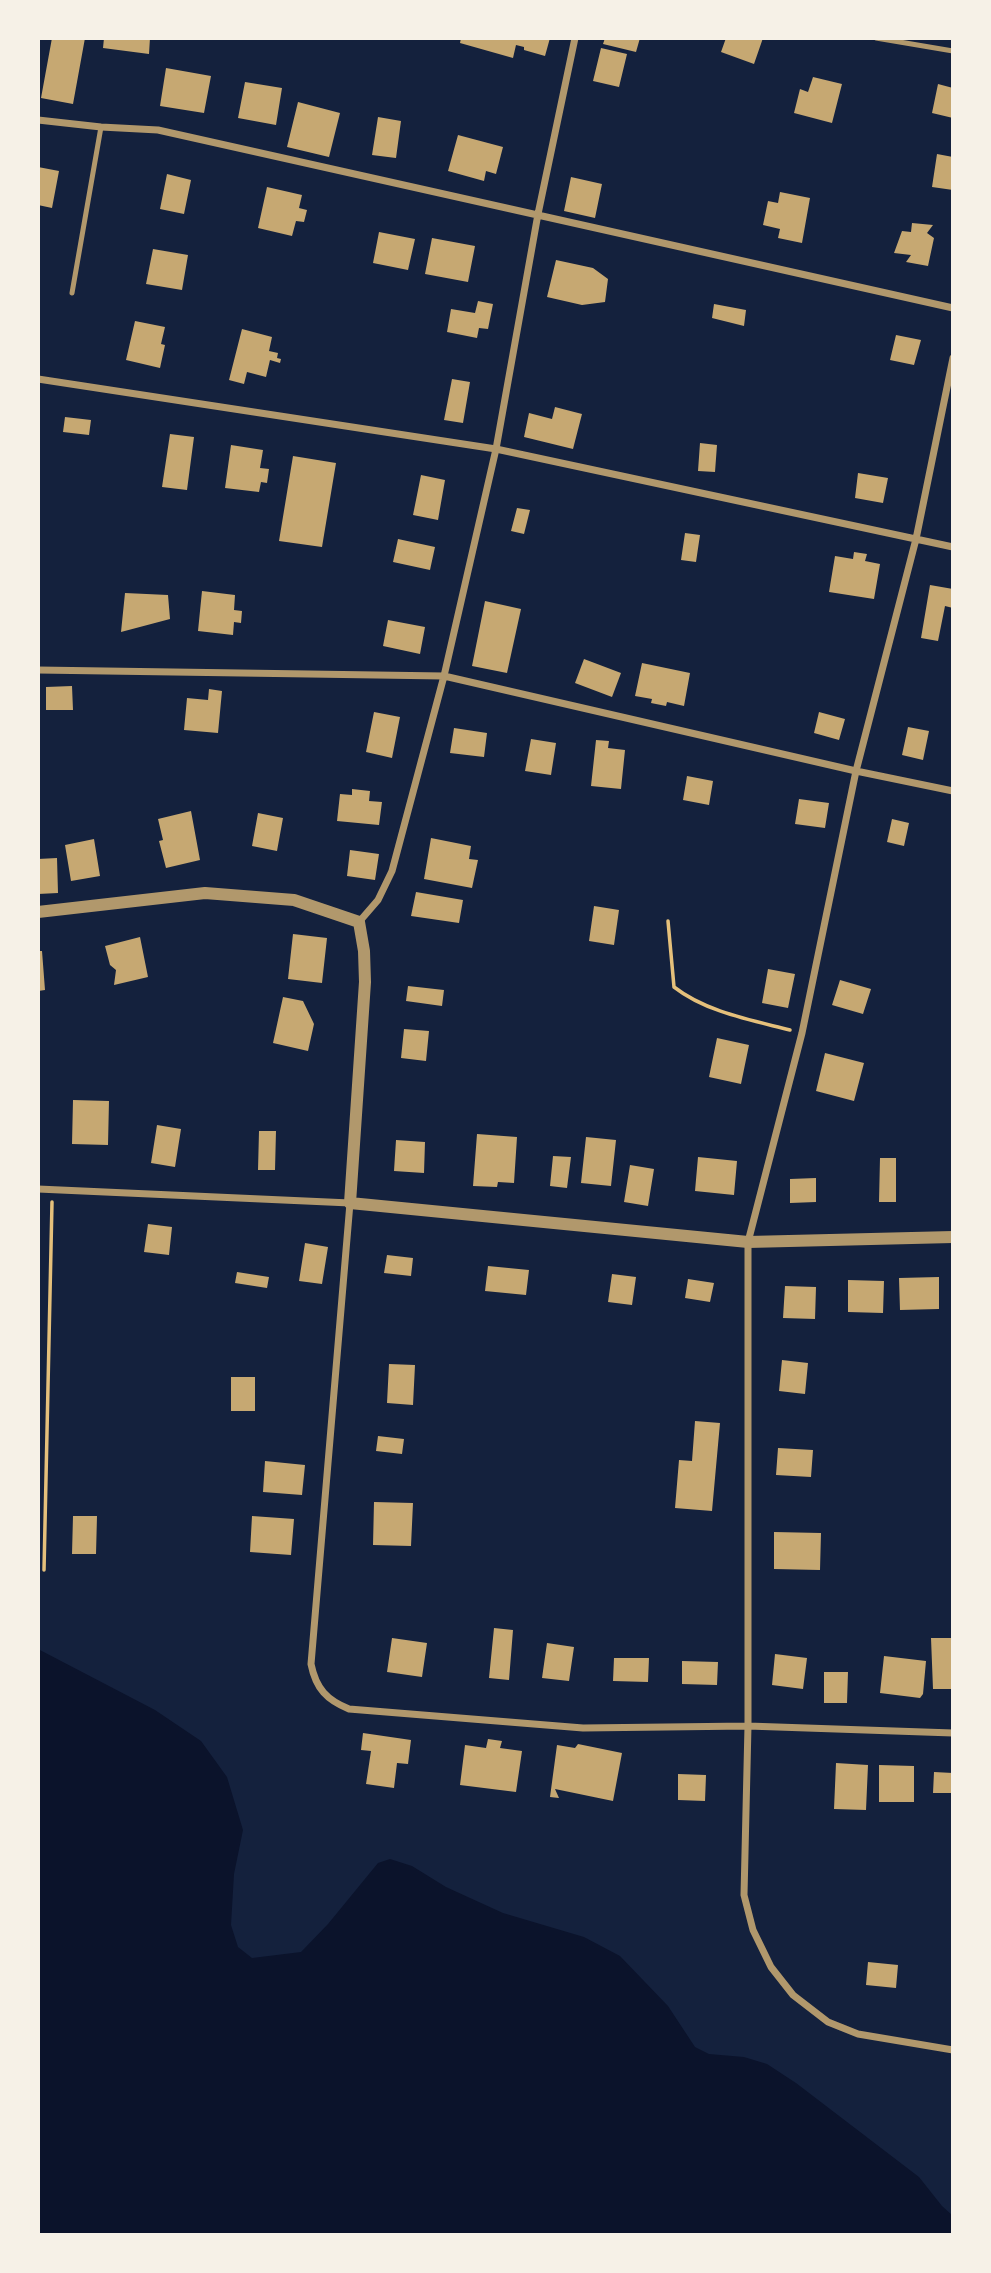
<!DOCTYPE html>
<html>
<head>
<meta charset="utf-8">
<style>
	body { margin:0 }
	#map { position:relative; width:991px; height:2273px; overflow:hidden; background:#14213d; font-family:Lato,sans-serif }
	canvas { display:block }
	.frame { position:absolute; inset:0; border:40px solid #f6f1e7; pointer-events:none }
</style>
</head>
<body>
<div id="map">
<canvas width="991" height="2273"></canvas>
<div class="frame"></div>
</div>
<script>
const g = document.querySelector('canvas').getContext('2d');
g.lineJoin = 'round';
function paint(path, color) { g.fillStyle = color; g.fill(path, 'evenodd'); }
function stroke(path, color, width, dash) { g.strokeStyle = color; g.lineWidth = width; g.lineCap = dash ? 'butt' : 'round'; g.setLineDash(dash || []); g.stroke(path); }
paint(new Path2D(`
	M38 1649 155 1710 201 1741 227 1777 243 1830 234 1874 231 1925 238 1947 252 1958 301 1952 328 1924 378 1863 390 1859 412 1866 446 1887 503 1913 584 1937 620 1956 668 2006 695 2047 709 2054 744 2057 767 2064 796 2083 919 2177 942 2206 952 2215V2234H39Z`), '#0b132b');
paint(new Path2D(`
	M52 38H85L73 104 41 98Z
	M104 38H150L149 54 103 48Z
	M461 38H550L545 56 524 50V47L516 45 513 58 460 43Z
	M605 38H640L636 52 603 44Z
	M726 38H763L754 64 721 52Z
	M601 48 627 54 619 87 593 81Z
	M166 68 211 76 204 113 160 106Z
	M813 77 842 84 832 123 794 113 800 89 808 92Z
	M245 82 282 88 276 125 238 118Z
	M938 84 953 88V118L932 113Z
	M298 102 340 113 329 157 287 147Z
	M378 117 401 121 396 158 372 155Z
	M458 135 503 147 496 174 486 171 484 181 448 171Z
	M937 154 953 157V190L932 187Z
	M38 167 59 171 52 208 38 205Z
	M167 174 191 180 184 214 160 209Z
	M571 177 602 184 595 218 564 211Z
	M267 187 302 195 299 208 307 210 304 222 296 221 292 236 258 228Z
	M780 192 810 198 802 243 778 238 780 229 763 225 768 201 778 203Z
	M912 223 933 225 927 233 934 238 928 266 906 262 911 255 894 253 902 231 911 232Z
	M379 232 415 239 408 270 373 263Z
	M432 238 475 246 468 282 425 274Z
	M153 249 188 255 182 290 146 284Z
	M556 260 593 268 608 279 605 302 582 305 547 297Z
	M478 301 493 304 488 329 479 328 477 338 447 332 451 309 475 313Z
	M714 304 746 310 744 326 712 318Z
	M135 321 165 327 161 344 165 345 160 368 126 360Z
	M242 329 272 337 269 351 278 353 277 358 281 359 280 363 270 360 266 377 247 372 244 384 229 380Z
	M896 335 921 340 914 365 890 360Z
	M452 379 470 382 463 423 444 420Z
	M555 407 582 414 573 449 524 437 529 413 552 419Z
	M65 417 91 420 89 435 63 432Z
	M170 434 194 437 187 490 162 487Z
	M700 443 717 445 715 472 698 471Z
	M231 445 263 450 260 468 269 469 267 483 261 482 259 492 225 488Z
	M293 456 336 463 322 547 279 541Z
	M858 473 888 478 883 503 855 498Z
	M421 475 445 480 438 520 413 515Z
	M517 508 530 510 524 534 511 531Z
	M685 533 700 535 696 562 681 560Z
	M398 539 435 547 430 570 393 562Z
	M854 552 867 554 865 561 880 564 874 599 829 592 835 556 853 559Z
	M930 585 953 589V608L945 606 938 641 921 638Z
	M202 591 235 595 234 610 242 611 241 623 234 622 233 635 198 631Z
	M125 593 168 595 170 619 121 632Z
	M485 601 521 609 507 673 472 666Z
	M388 620 425 627 420 654 383 646Z
	M584 659 621 673 612 697 575 683Z
	M642 663 690 673 684 706 667 702 666 706 651 703 652 699 635 696Z
	M72 686 73 710H46V687Z
	M209 689 222 691 218 733 184 730 187 698 208 700Z
	M374 712 400 717 392 758 366 752Z
	M819 712 845 719 839 740 814 733Z
	M908 727 929 731 923 760 902 755Z
	M454 728 487 733 484 757 450 753Z
	M531 739 556 743 551 775 525 771Z
	M596 740 609 741 608 748 625 750 621 789 591 786Z
	M687 776 713 781 709 805 683 800Z
	M352 789 370 791 369 801 382 802 379 825 337 821 340 794 352 795Z
	M799 799 829 803 825 828 795 824Z
	M191 811 200 860 166 868 159 841 163 840 158 819Z
	M258 813 283 818 277 851 252 846Z
	M892 819 909 823 904 846 887 842Z
	M431 838 471 846 469 859 478 860 472 888 424 879Z
	M94 839 100 876 71 881 65 845Z
	M350 850 379 854 375 880 347 876Z
	M57 858 58 893 38 894V859Z
	M416 892 463 900 459 923 411 916Z
	M594 906 619 910 614 945 589 941Z
	M293 934 327 938 322 983 288 979Z
	M140 937 148 977 114 985 116 970 110 965 105 946Z
	M38 951H42L45 990 38 991Z
	M768 969 795 974 788 1008 762 1003Z
	M840 980 871 989 863 1014 832 1005Z
	M408 986 444 990 442 1006 406 1001Z
	M283 997 303 1001 314 1024 308 1051 273 1043Z
	M404 1029 429 1031 426 1061 401 1058Z
	M717 1038 749 1045 741 1084 709 1077Z
	M825 1053 864 1063 854 1101 816 1091Z
	M73 1100 109 1101 108 1145 72 1144Z
	M157 1125 181 1129 175 1167 151 1163Z
	M259 1131H276L275 1170H258Z
	M477 1134 517 1137 514 1183 498 1182 497 1187 473 1186Z
	M586 1137 616 1140 611 1186 581 1183Z
	M396 1140 425 1142 424 1173 394 1171Z
	M553 1156 571 1157 567 1188 550 1186Z
	M698 1157 737 1161 734 1195 695 1191Z
	M880 1158H896V1202H879Z
	M630 1165 654 1169 648 1206 624 1202Z
	M816 1178V1202L790 1203V1179Z
	M148 1224 172 1227 169 1255 144 1252Z
	M305 1243 328 1247 322 1284 299 1281Z
	M387 1255 413 1258 411 1276 384 1273Z
	M488 1266 529 1270 526 1295 485 1291Z
	M237 1272 269 1277 267 1288 235 1283Z
	M612 1274 636 1277 632 1305 608 1302Z
	M939 1277V1309L900 1310 899 1278Z
	M688 1279 714 1283 710 1302 685 1298Z
	M848 1280 884 1281 883 1313 848 1312Z
	M785 1286 816 1287 815 1319 783 1318Z
	M782 1360 808 1363 805 1394 779 1391Z
	M389 1364 415 1365 413 1405 387 1403Z
	M231 1377H255V1411H231Z
	M695 1421 720 1423 712 1511 675 1508 679 1460 692 1461Z
	M378 1436 404 1439 402 1454 376 1451Z
	M778 1448 813 1450 811 1477 776 1475Z
	M265 1461 305 1465 302 1495 263 1492Z
	M374 1502 413 1503 411 1546 373 1545Z
	M73 1516H97L96 1554H72Z
	M252 1516 294 1519 291 1555 250 1552Z
	M774 1532 821 1533 820 1570 774 1569Z
	M494 1628 513 1630 509 1680 489 1678Z
	M392 1638 427 1643 422 1677 387 1672Z
	M931 1638H953V1689H933Z
	M547 1643 574 1647 569 1681 542 1678Z
	M775 1654 807 1658 803 1689 772 1685Z
	M884 1656 926 1661 923 1694 920 1698 880 1693Z
	M614 1658H649L648 1682 613 1681Z
	M682 1661 718 1662 717 1685 682 1684Z
	M824 1672H848L847 1703H824Z
	M363 1733 411 1740 408 1764 397 1763 394 1788 366 1784 371 1751 361 1750Z
	M488 1739 502 1741 500 1748 522 1751 516 1792 460 1785 465 1745 486 1748Z
	M578 1744 622 1753 613 1801 555 1789 559 1798 550 1797 557 1745 575 1748Z
	M836 1763 868 1765 866 1810 834 1809Z
	M879 1765 914 1766V1802H879Z
	M934 1772 953 1773V1793H933Z
	M678 1774 706 1775 705 1801 678 1800Z
	M868 1962 898 1965 896 1988 866 1985Z`), '#c6a872');
stroke(new Path2D(`
	M668 921 674 987C706 1012 751 1020 790 1030
	M44 1570 52 1202`), '#e5c07b', 3.5);
stroke(new Path2D(`
	M876 38 953 51
	M72 293 101 127`), '#b1986c', 5);
stroke(new Path2D(`
	M38 120 101 127 158 130 953 308
	M953 358 916 539 856 771 802 1033 748 1242V1726L744 1895 753 1930 771 1967 793 1995 828 2022 858 2034 953 2050
	M38 379 496 449 953 547
	M38 670 444 676 856 771 953 791
	M359 922 378 900 392 871 444 676 496 449 538 214 575 38
	M38 1189 350 1203 311 1664C316 1689 327 1700 349 1709L583 1728 748 1726 953 1733`), '#b1986c', 7);
stroke(new Path2D(`
	M38 912 205 893 294 900 359 922 364 951 365 982 350 1203 748 1242 953 1237`), '#b1986c', 12);
</script>
</body>
</html>
